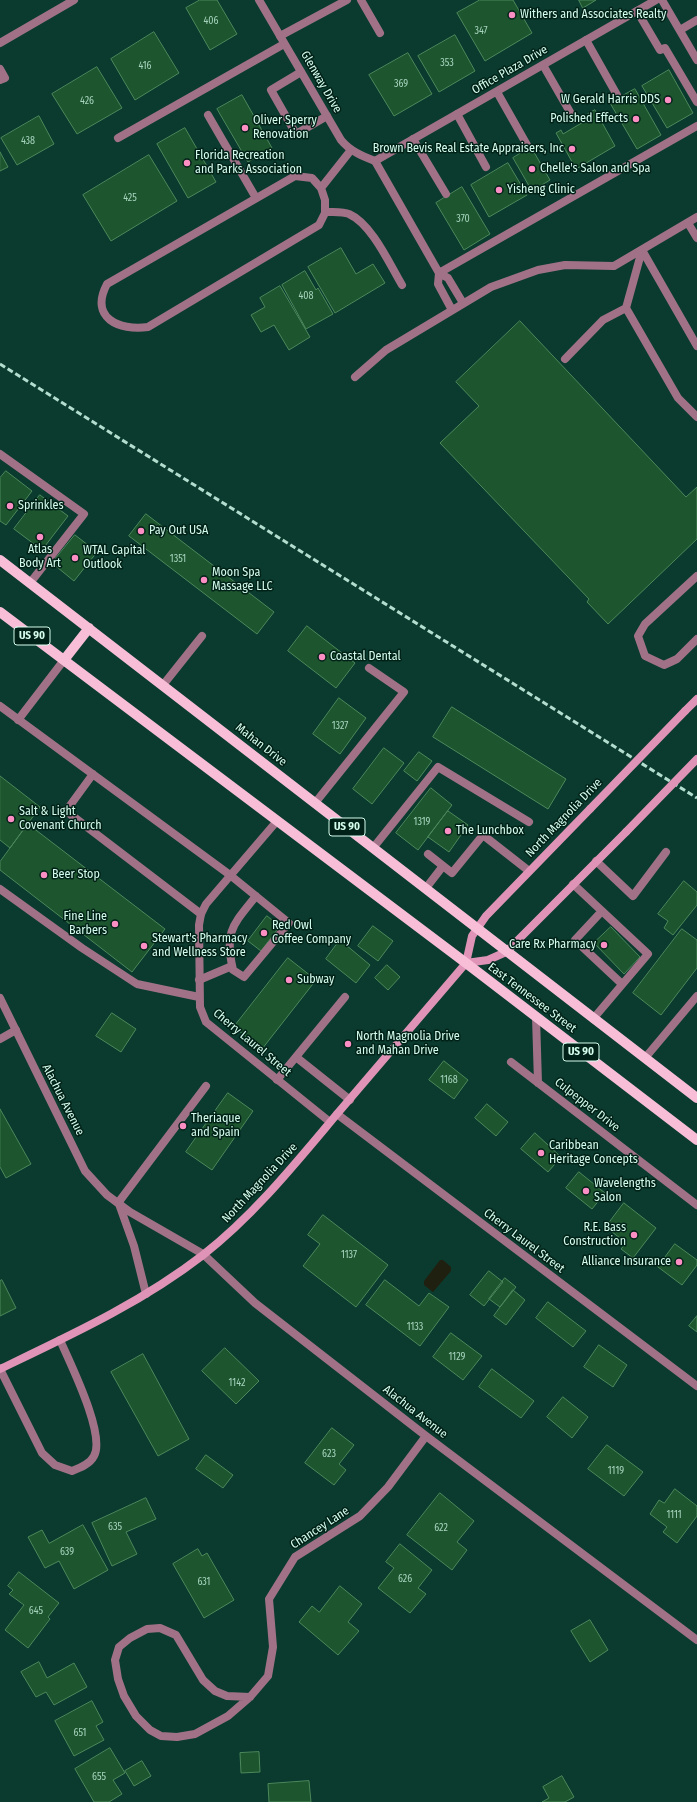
<!DOCTYPE html>
<html>
<head>
<meta charset="utf-8">
<style>
	body { margin:0 }
	canvas { display:block; background:#0a3b2e }
</style>
</head>
<body>
<canvas width="697" height="1802"></canvas>
<script>
const g = document.querySelector('canvas').getContext('2d');
g.lineJoin = 'round';
function paint(path, color) { g.fillStyle = color; g.fill(path, 'evenodd'); }
function stroke(path, color, width, dash) { g.strokeStyle = color; g.lineWidth = width; g.lineCap = dash ? 'butt' : 'round'; g.setLineDash(dash || []); g.stroke(path); }
function write(font, color, halo, rows, align = 'center') {
  g.font = font + ' "Fira Sans Condensed",sans-serif'; g.lineWidth = 3; g.setLineDash([]); g.textBaseline = 'middle'; g.strokeStyle = halo; g.fillStyle = color; for (const [text, x, y, turn = 0] of rows) {
    g.save(); g.translate(x, y); g.rotate((+turn || 0) * Math.PI / 180); g.textAlign = isNaN(turn) ? turn : align; if (halo) g.strokeText(text, 0, 0); g.fillText(text, 0, 0); g.restore();
  }
}
paint(new Path2D(`
	M440 1260H443L451 1267V1271L433 1292 424 1285V1281Z`), '#202010');
const building = new Path2D(`
	M200 0H217L237 34 210 50 186 8Z
	M480 0H513L532 33 485 61 457 13Z
	M579 0H596L583 8Z
	M154 32 179 73 135 100 111 59Z
	M455 35 475 71 439 92 418 56Z
	M408 53 432 94 394 116 369 75Z
	M97 67 122 108 77 134 52 94Z
	M669 70 693 113 667 128 642 86Z
	M635 89 661 135 637 149 610 103Z
	M242 95 272 148 248 162 217 109Z
	M595 110 615 146 576 169 556 133 561 130 563 134 590 118 588 114Z
	M39 116 54 144 17 165 1 138Z
	M185 128 216 182 188 198 157 144Z
	M531 147 550 180 532 191 513 158Z
	M0 152 8 167 0 171Z
	M149 155 177 201 111 241 83 195Z
	M508 163 527 195 489 217 471 185Z
	M462 187 490 234 464 250 436 203Z
	M341 248 356 274 373 264 385 283 335 313 308 267Z
	M305 271 316 290 318 288 333 314 306 329 282 285Z
	M280 286 310 337 289 350 274 325 261 332 251 315 265 307 260 298Z
	M520 321 686 497 697 487V539L608 624 587 602 589 599 440 443 479 406 456 382Z
	M6 471 32 491 6 525 0 521V478Z
	M40 495 68 516 42 550 14 529Z
	M146 514 274 612 257 634 129 536Z
	M75 535 97 552 74 581 52 563Z
	M307 626 355 663 336 688 288 651Z
	M339 698 366 718 340 754 313 734Z
	M452 707 566 779 548 809 433 737Z
	M384 748 404 763 372 804 353 789Z
	M419 752 432 761 417 781 404 771Z
	M0 776 40 807 10 848 0 840Z
	M431 788 452 805 418 850 396 833Z
	M448 811 468 825 449 852 428 837Z
	M28 824 165 929 132 972 0 870V862Z
	M684 881 697 892V905L673 935 664 928 668 921 658 914Z
	M267 916 280 926 261 951 248 941Z
	M373 926 393 941 378 961 358 946Z
	M611 927 640 957 624 974 594 943Z
	M682 929 697 940V968L661 1015 633 993Z
	M340 940 370 965 356 983 326 959Z
	M288 958 316 980 262 1049 234 1027Z
	M387 965 400 977 388 990 375 978Z
	M112 1013 136 1029 121 1052 96 1036Z
	M444 1061 468 1080 454 1099 429 1080Z
	M228 1093 253 1111 212 1170 186 1152Z
	M487 1104 508 1122 496 1136 475 1118Z
	M0 1109 31 1164 6 1178 0 1167Z
	M535 1133 561 1157 548 1172 521 1149Z
	M579 1172 605 1193 592 1209 566 1188Z
	M624 1203 656 1228 633 1258 621 1249 626 1243 606 1227Z
	M323 1215 388 1265 356 1307 303 1266 320 1244 308 1235Z
	M675 1244 697 1260V1265L682 1285 658 1267Z
	M489 1271 503 1282 484 1306 470 1295Z
	M505 1278 516 1287 500 1307 489 1299Z
	M2 1280 16 1308 0 1316V1281Z
	M385 1280 419 1306 429 1293 449 1307 420 1346 366 1305Z
	M513 1290 525 1300 506 1325 494 1316Z
	M548 1302 586 1331 573 1347 536 1318Z
	M697 1316V1332L689 1326Z
	M451 1333 482 1356 463 1380 433 1357Z
	M599 1345 627 1365 613 1387 584 1367Z
	M225 1348 259 1381 236 1404 202 1371Z
	M143 1354 189 1439 158 1456 111 1372Z
	M492 1369 534 1401 521 1418 479 1387Z
	M563 1397 588 1417 572 1438 547 1417Z
	M332 1428 354 1445 339 1464 346 1470 334 1485 305 1463Z
	M607 1445 643 1472 624 1496 588 1469Z
	M206 1455 233 1475 223 1488 196 1469Z
	M675 1489 697 1506V1516L677 1543 663 1532 667 1527 650 1514 659 1500 664 1503Z
	M440 1493 474 1521 457 1542 467 1550 452 1570 407 1535Z
	M146 1498 156 1519 126 1532 137 1554 112 1566 92 1523Z
	M83 1525 108 1570 74 1589 59 1561 45 1568 28 1537 42 1530 49 1543Z
	M400 1544 432 1570 418 1588 426 1594 410 1613 378 1588 394 1568 386 1562Z
	M198 1549 202 1556 207 1553 234 1600 204 1618 173 1564Z
	M19 1572 59 1603 48 1617 50 1619 28 1648 5 1630 24 1605 9 1594 13 1590 8 1586Z
	M340 1586 362 1604 348 1622 359 1631 338 1655 299 1622 312 1606 319 1612Z
	M590 1620 608 1650 590 1662 571 1631Z
	M39 1662 47 1678 74 1663 87 1687 54 1705 46 1692 36 1697 21 1672Z
	M92 1701 103 1722 96 1726 104 1740 74 1756 55 1721Z
	M110 1748 125 1773 113 1780 122 1794 109 1802H94L75 1769Z
	M259 1752 260 1772 241 1773 240 1753Z
	M142 1761 151 1776 134 1786 125 1771Z
	M562 1776 574 1797 565 1802H542L549 1798 543 1787Z
	M309 1781 311 1802H269L268 1784Z`);
paint(building, '#1d552e');
stroke(building, '#4c885b', 1);
stroke(new Path2D(`
	M361 0 380 33
	M662 0 697 60
	M637 11 660 50 665 48 697 102
	M680 30 697 20
	M280 36 347 0
	M586 40 617 95
	M543 65 574 119
	M0 69 5 78 0 80
	M301 72 271 90 296 134 327 116
	M497 92 527 145
	M457 114 486 167
	M208 115 256 198
	M118 138 284 44
	M413 139 446 194
	M375 161 439 273 448 278 463 303
	M295 176 312 178 321 188 325 200V213L319 225 148 327C119 331 89 318 107 284Z
	M321 188 351 150
	M325 212C332 212 343 211 349 214 372 224 390 265 402 285
	M688 223 697 238
	M642 250 626 308 678 398 697 417
	M642 250 697 346
	M439 273 697 126
	M439 273 438 284 452 310
	M565 359 603 320 626 308
	M355 377 386 350 491 287 538 270 565 265 614 266 697 217
	M0 454 84 514 30 583
	M697 576 645 624 638 636 645 656 664 665 677 659 697 639
	M163 685 202 636
	M0 706 230 875 289 923 244 977 233 970C224 931 233 925 256 896
	M18 720 64 660
	M93 774 66 811 201 914
	M315 803 404 692 369 668
	M373 848 438 767 529 822
	M428 854 452 873 483 835 529 871
	M596 861 633 896 666 852
	M573 884 648 954 593 1019
	M426 888 443 866
	M0 889 82 948 137 984 199 997
	M602 911 575 940 622 984
	M199 980 232 966
	M0 1039 16 1030
	M296 1057 350 1100
	M645 1058 697 996
	M277 1080 345 997
	M118 1203 206 1086
	M0 1369 42 1453 55 1465 72 1471C80 1468 90 1464 94 1456 106 1435 70 1363 60 1340`), '#a17287', 8);
stroke(new Path2D(`
	M259 0 341 140C350 151 362 156 375 161L656 0
	M0 43 74 0
	M277 821 206 904 201 914 199 925 200 1007 206 1022 330 1122
	M0 998 85 1171 107 1195 130 1212 203 1254 255 1303 426 1436 697 1640
	M536 1017 538 1083
	M511 1062 697 1205
	M337 1114 697 1386
	M119 1204 134 1246 146 1294
	M250 1697 227 1696 215 1691 203 1680 176 1635 160 1628 147 1629 130 1638 119 1647 115 1660 118 1679 124 1696 136 1716 150 1730 161 1736 177 1737 195 1734 228 1716 250 1697 268 1676 273 1647 269 1599 295 1557 360 1516 388 1487 426 1436`), '#a17287', 8);
stroke(new Path2D(`
	M685 711 697 699
	M466 963 488 960 506 952 626 832
	M0 1369C71 1335 141 1303 203 1255 254 1215 295 1164 337 1114 380 1064 423 1013 466 963L472 936 486 916 590 809`), '#df94b7', 8);
stroke(new Path2D(`
	M0 560 697 1098
	M0 612 466 963 697 1140
	M64 660 89 628`), '#f8bed8', 10);
stroke(new Path2D(`
	M0 364 697 798`), '#b3ddce', 3, [6, 3]);
stroke(new Path2D(`
	M590 809 685 711
	M626 832 697 759`), '#df94b7', 8);
for (const [x, y, r, color] of [
	[512,15,4,"#fb8fc4"],
	[668,100,4,"#fb8fc4"],
	[636,119,4,"#fb8fc4"],
	[245,128,4,"#fb8fc4"],
	[572,149,4,"#fb8fc4"],
	[187,163,4,"#fb8fc4"],
	[532,169,4,"#fb8fc4"],
	[499,190,4,"#fb8fc4"],
	[10,506,4,"#fb8fc4"],
	[141,531,4,"#fb8fc4"],
	[40,537,4,"#fb8fc4"],
	[75,558,4,"#fb8fc4"],
	[204,580,4,"#fb8fc4"],
	[322,657,4,"#fb8fc4"],
	[11,819,4,"#fb8fc4"],
	[448,831,4,"#fb8fc4"],
	[44,875,4,"#fb8fc4"],
	[115,924,4,"#fb8fc4"],
	[264,933,4,"#fb8fc4"],
	[604,945,4,"#fb8fc4"],
	[144,946,4,"#fb8fc4"],
	[289,980,4,"#fb8fc4"],
	[348,1044,4,"#fb8fc4"],
	[183,1126,4,"#fb8fc4"],
	[541,1153,4,"#fb8fc4"],
	[586,1191,4,"#fb8fc4"],
	[634,1235,4,"#fb8fc4"],
	[679,1262,4,"#fb8fc4"]
]) { const dot = new Path2D(); dot.arc(x, y, r, 0, 2 * Math.PI); g.fillStyle = color; g.fill(dot); stroke(dot, '#002117', 1.5); }
write('10px', '#a6d3bd', null, [
	["406",211,21],
	["347",481,31],
	["353",447,63],
	["416",145,66],
	["369",401,84],
	["426",87,101],
	["438",28,141],
	["425",130,198],
	["370",463,219],
	["408",306,296],
	["1351",178,559],
	["1327",340,726],
	["1319",422,822],
	["1168",449,1080],
	["1137",349,1255],
	["1133",415,1327],
	["1129",457,1357],
	["1142",237,1383],
	["623",329,1454],
	["1119",616,1471],
	["1111",674,1515],
	["635",115,1527],
	["622",441,1528],
	["639",67,1552],
	["626",405,1579],
	["631",204,1582],
	["645",36,1611],
	["651",80,1733],
	["655",99,1777]
]);
for (const [x, y, w] of [
	[32,636,36],
	[347,827,36],
	[581,1052,36]
]) { const box = new Path2D(); box.roundRect(x - w / 2, y - 9, w, 18, 3); g.fillStyle = '#002117'; g.fill(box); stroke(box, '#d4fded', 1); }
write('bold 11px', '#d4fded', null, [
	["US 90",32,636],
	["US 90",347,827],
	["US 90",581,1052]
]);
write('12px', '#d4fded', '#002117', [
	["Withers and Associates Realty",520,15],
	["W Gerald Harris DDS",660,100,"right"],
	["Polished Effects",628,119,"right"],
	["Oliver Sperry",253,121],
	["Renovation",253,135],
	["Brown Bevis Real Estate Appraisers, Inc",564,149,"right"],
	["Florida Recreation",195,156],
	["and Parks Association",195,170],
	["Chelle's Salon and Spa",540,169],
	["Yisheng Clinic",507,190],
	["Sprinkles",18,506],
	["Pay Out USA",149,531],
	["Atlas",40,550,"center"],
	["Body Art",40,564,"center"],
	["WTAL Capital",83,551],
	["Outlook",83,565],
	["Moon Spa",212,573],
	["Massage LLC",212,587],
	["Coastal Dental",330,657],
	["Salt & Light",19,812],
	["Covenant Church",19,826],
	["The Lunchbox",456,831],
	["Beer Stop",52,875],
	["Fine Line",107,917,"right"],
	["Barbers",107,931,"right"],
	["Red Owl",272,926],
	["Coffee Company",272,940],
	["Stewart's Pharmacy",152,939],
	["and Wellness Store",152,953],
	["Care Rx Pharmacy",596,945,"right"],
	["Subway",297,980],
	["North Magnolia Drive",356,1037],
	["and Mahan Drive",356,1051],
	["Theriaque",191,1119],
	["and Spain",191,1133],
	["Caribbean",549,1146],
	["Heritage Concepts",549,1160],
	["Wavelengths",594,1184],
	["Salon",594,1198],
	["R.E. Bass",626,1228,"right"],
	["Construction",626,1242,"right"],
	["Alliance Insurance",671,1262,"right"]
], 'left');
write('12px', '#d4fded', '#002117', [
	["Office Plaza Drive",510,70,-30],
	["Glenway Drive",321,82,60],
	["Mahan Drive",261,745,38],
	["North Magnolia Drive",564,818,-46],
	["East Tennessee Street",532,998,37],
	["Cherry Laurel Street",252,1043,40],
	["Alachua Avenue",63,1100,63],
	["Culpepper Drive",587,1105,38],
	["North Magnolia Drive",260,1183,-47],
	["Cherry Laurel Street",524,1241,37],
	["Alachua Avenue",415,1412,38],
	["Chancey Lane",320,1528,-33]
]);
</script>
</body>
</html>
